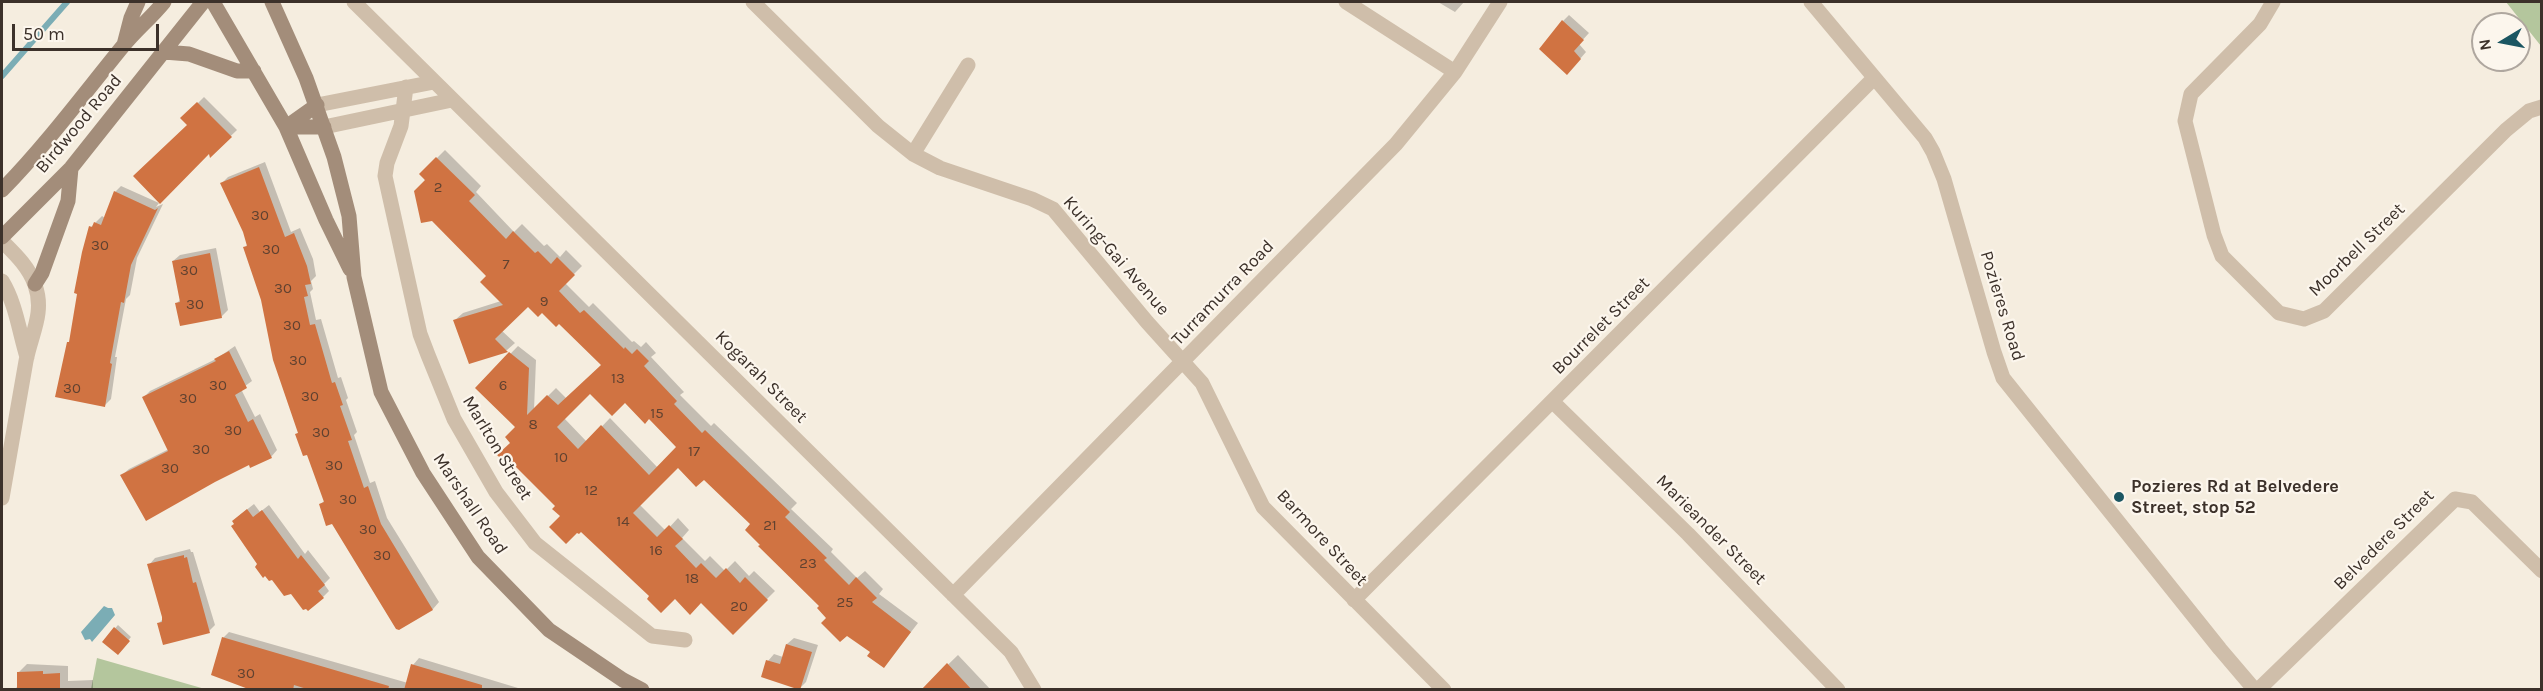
<!DOCTYPE html>
<html>
<head>
<meta charset="utf-8">
<style>
	body { margin:0 }
	#map { position:relative; width:2543px; height:691px; overflow:hidden; background:#f5eddf; font-family:Karla,sans-serif }
	canvas { display:block }
	.frame { position:absolute; inset:0; border:3px solid #3c312a; pointer-events:none }
	.north { position:absolute; left:2471px; top:12px; width:60px; height:60px; box-sizing:border-box; background:#fcf6ed; border:2px solid #afa79f; border-radius:50%; rotate:260deg; font-size:16px; font-weight:700; line-height:24px; text-align:center; color:#3c312a }
	.north::after { content:''; display:block; margin:auto; width:21px; height:27px; background:#1b5662; clip-path:polygon(50% 0,100% 100%,50% 72%,0 100%) }
	.scale { position:absolute; left:12px; top:24px; width:147px; height:27px; box-sizing:border-box; border:3px solid #3c312a; border-top:0; padding-left:8px; font-size:18px; line-height:21px; white-space:nowrap; color:#3c312a; -webkit-text-stroke:4px #fcf6ed; paint-order:stroke }
</style>
</head>
<body>
<div id="map">
<canvas width="2543" height="691"></canvas>
<div class="frame"></div>
<div class="north">N</div>
<div class="scale">50 m</div>
</div>
<script>
const g = document.querySelector('canvas').getContext('2d');
g.lineJoin = 'round';
function paint(path, color) { g.fillStyle = color; g.fill(path, 'evenodd'); }
function stroke(path, color, width, dash) { g.strokeStyle = color; g.lineWidth = width; g.lineCap = dash ? 'butt' : 'round'; g.setLineDash(dash || []); g.stroke(path); }
function write(font, color, halo, rows, align = 'center') {
  g.font = font + ' Karla,sans-serif'; g.lineWidth = 4.5; g.setLineDash([]); g.textBaseline = 'middle'; g.strokeStyle = halo; g.fillStyle = color; for (const [text, x, y, turn = 0] of rows) {
    g.save(); g.translate(x, y); g.rotate((+turn || 0) * Math.PI / 180); g.textAlign = isNaN(turn) ? turn : align; if (halo) g.strokeText(text, 0, 0); g.fillText(text, 0, 0); g.restore();
  }
}
paint(new Path2D(`
	M2506 2H2541V46Z
	M97 658 205 689H91Z`), '#b4c69d');
paint(new Path2D(`
	M104 606 108 608H112L115 615 92 642 90 639 85 640 81 632Z`), '#7badb5');
paint(new Path2D(`
	M1438 2H1464L1455 12Z
	M1569 15 1589 33 1579 44 1586 52 1573 67 1563 21Z
	M204 97 237 130 211 155 183 118Z
	M445 150 481 186 476 192 514 232 522 224 544 246 547 244 560 257 566 250 582 266 565 283 589 307 593 303 632 342 634 341 641 347 646 342 656 353 651 357 684 392 680 395 711 426 714 423 797 503 791 509 833 549 831 552 857 578 865 571 883 589 879 594 918 623 884 667 872 652 828 618 821 606 762 545 753 524 704 477 678 466 640 505 666 531 678 518 689 530 682 538 705 561 710 556 725 571 735 561 749 576 754 571 775 591 733 633 701 601 651 596 581 530 562 516 557 506 512 443 517 427 477 388 518 346 536 360 534 410 556 388 567 399 603 365 559 322 542 311 528 305 501 330 515 343 507 350 470 362 455 320 463 313 501 301 488 276 421 174ZM590 392 625 401 649 417 678 447 658 468 610 418 587 442 564 418Z
	M265 162 291 232 300 228 313 259 316 276 311 281 313 289 310 292 316 320 321 319 338 378 341 377 348 398 346 400 357 432 354 435 370 483 375 481 387 518 439 602 433 609 399 628 321 504 325 500 308 453 297 434 299 432 262 300 245 247 248 244 244 231 222 183 228 177Z
	M121 186 159 203 156 207 163 204 137 258 130 295 126 299 115 357H117L111 399 105 405 71 340 91 227 102 216 105 218 115 192Z
	M216 248 228 310 221 317 177 303 181 299 173 261 180 255Z
	M235 346 252 381 241 389 255 417 260 414 277 450 271 457 250 463 122 475 129 469 169 449 144 397 150 391 216 359Z
	M254 504 260 512 269 505 305 554 308 550 330 578 324 584 329 591 323 597 291 592 259 564 240 515Z
	M190 549 191 552H193L215 625 209 631 159 623 164 618 149 565 155 558Z
	M118 625 131 637 118 653 104 641Z
	M229 632 408 683 413 665 419 658 518 688 257 690 223 638Z
	M794 638 818 645 806 682 800 688 768 661 774 654 783 657 787 644Z
	M958 655 991 690H935L929 683Z
	M27 664 68 666V681L93 680V690H14L19 685V672Z`), '#0003');
stroke(new Path2D(`
	M2 76 67 2`), '#7badb5', 6);
paint(new Path2D(`
	M1562 20 1584 40 1574 51 1581 59 1567 75 1539 49Z
	M197 102 232 137 210 158 209 154 160 204 133 176 187 125 180 118Z
	M436 157 475 195 469 201 506 239 513 231 535 253 538 251 551 264 557 257 575 275 559 291 580 313 584 310 624 349 625 347 632 354 637 349 649 361 644 366 677 401 674 404 702 433 705 430 790 512 785 517 827 558 824 560 849 585 856 577 877 598 872 602 911 632 884 668 867 656 870 652 847 636 840 642 821 623 826 618 817 608 819 606 758 546 760 545 745 530 750 524 704 480 696 487 678 468 633 513 657 537 669 525 683 539 675 546 696 568 701 563 716 578 726 568 740 583 745 577 768 600 733 635 701 603 690 615 675 599 661 613 647 599 649 596 581 532 579 534 577 533 566 544 549 527 560 516 552 509 555 506 514 465 511 468 497 455 510 443 505 437 515 427 475 388 509 352 529 368 527 415 547 395 558 405 601 365 559 324 556 327 542 313 538 317 528 307 495 339 508 352 469 364 453 320 503 305 480 282 486 276 432 221 421 223 414 191 425 180 419 174ZM590 394 612 416 625 403 645 424 649 419 676 447 649 475 601 425 578 449 557 427Z
	M259 167 285 237 294 233 307 266 311 284 305 285 308 296 304 297 310 325 315 324 332 383 335 382 343 405 340 406 352 440 348 441 364 488 368 486 381 524 433 610 399 630 396 629 332 524 326 526 319 504 324 502 307 455 303 456 295 434 298 433 273 360 261 300 243 247 247 246 243 232 220 183Z
	M114 191 155 210 158 208 131 265 124 303 121 302 110 363 112 364 105 407 55 397 67 342H69L77 294 74 293 82 252 89 226 92 227 94 222 101 225Z
	M210 253 222 318 180 326 175 303 180 302 172 261Z
	M229 351 247 388 235 395 248 422 253 419 272 458 250 468 249 465 215 482 146 521 120 475 168 451 142 397 216 361 214 359Z
	M247 509 253 517 262 510 298 559 301 555 325 585 318 591 324 598 308 611 306 609 303 610 291 594 284 596 272 580 269 581 265 576 263 578 255 567 257 564 231 526 234 524 232 521Z
	M184 555V558L187 557 193 583 196 582 210 633 163 645 157 623 162 622V617L147 564Z
	M114 627 130 641 118 655 102 642Z
	M222 637 389 686 388 690H310L294 685 293 690H251L211 675Z
	M786 644 812 652 800 690 761 677 766 660 780 664Z
	M947 663 972 690H921Z
	M411 664 482 685V690H404Z
	M43 671V674L60 673V690H17V672Z`), '#d07342');
stroke(new Path2D(`
	M354 2 1011 652 1034 690
	M753 2 878 126 913 154 940 168 1032 199 1053 209 1147 322 1202 383 1263 507 1444 690
	M1346 2 1455 72
	M1811 2 1925 138 1933 152 1944 179 1994 352 2003 378 2220 649 2255 690
	M2273 2 2260 24 2191 94 2185 121 2214 235 2222 256 2279 313 2304 319 2324 311 2506 130 2529 111 2542 107
	M406 87 401 126 387 163 385 176 420 334 428 355 454 419 496 492 535 543 652 636 685 640
	M317 105 434 82
	M324 127 452 100
	M913 154 968 65
	M1553 402 1688 534 1838 690
	M953 595 1396 144 1455 72 1500 2
	M1354 600 1874 78
	M2258 690 2455 499 2472 502 2542 571`), '#cfbeaa', 15);
stroke(new Path2D(`
	M2 241C15 254 29 267 35 285 45 313 31 334 26 361 18 407 10 453 2 498
	M2 281C16 304 19 331 27 357`), '#cfbeaa', 15);
stroke(new Path2D(`
	M213 2 286 127 326 220 350 269
	M272 2 306 78 334 157 349 216 354 277 381 392 423 473 478 557 549 630 623 680 642 690
	M124 45 131 18 138 2
	M164 52 189 54 237 71H254
	M286 127H324
	M286 127 317 105
	M2 190C46 145 83 95 123 46 136 30 151 18 164 2
	M2 237 71 168 203 2
	M35 284 42 273 68 201 71 168`), '#a38d7a', 15);
for (const [x, y, r, color] of [
	[2119,497,6,"#1b5662"]
]) { const dot = new Path2D(); dot.arc(x, y, r, 0, 2 * Math.PI); g.fillStyle = color; g.fill(dot); stroke(dot, '#fcf6ed', 2); }
write('15px', '#614230', null, [
	["2",438,188],
	["30",260,216],
	["30",100,246],
	["30",271,250],
	["7",506,265],
	["30",189,271],
	["30",283,289],
	["9",544,302],
	["30",195,305],
	["30",292,326],
	["30",298,361],
	["13",618,379],
	["30",218,386],
	["6",503,386],
	["30",72,389],
	["30",310,397],
	["30",188,399],
	["15",657,414],
	["8",533,425],
	["30",233,431],
	["30",321,433],
	["30",201,450],
	["17",694,452],
	["10",561,458],
	["30",334,466],
	["30",170,469],
	["12",591,491],
	["30",348,500],
	["14",623,522],
	["21",770,526],
	["30",368,530],
	["16",656,551],
	["30",382,556],
	["23",808,564],
	["18",692,579],
	["25",845,603],
	["20",739,607],
	["30",246,674]
]);
write('18px', '#3c312a', '#fcf6ed', [
	["Birdwood Road",79,124,-50],
	["Moorbell Street",2357,250,-44],
	["Kuring-Gai Avenue",1116,256,49],
	["Turramurra Road",1223,293,-46],
	["Pozieres Road",2002,306,73],
	["Bourrelet Street",1601,326,-45],
	["Kogarah Street",761,377,45],
	["Marlton Street",497,448,59],
	["Marshall Road",470,504,56],
	["Marieander Street",1711,530,45],
	["Barmore Street",1322,538,47],
	["Belvedere Street",2384,540,-45]
]);
write('bold 18px', '#3c312a', '#fcf6ed', [
	["Pozieres Rd at Belvedere",2131,487],
	["Street, stop 52",2131,508]
], 'left');
</script>
</body>
</html>
